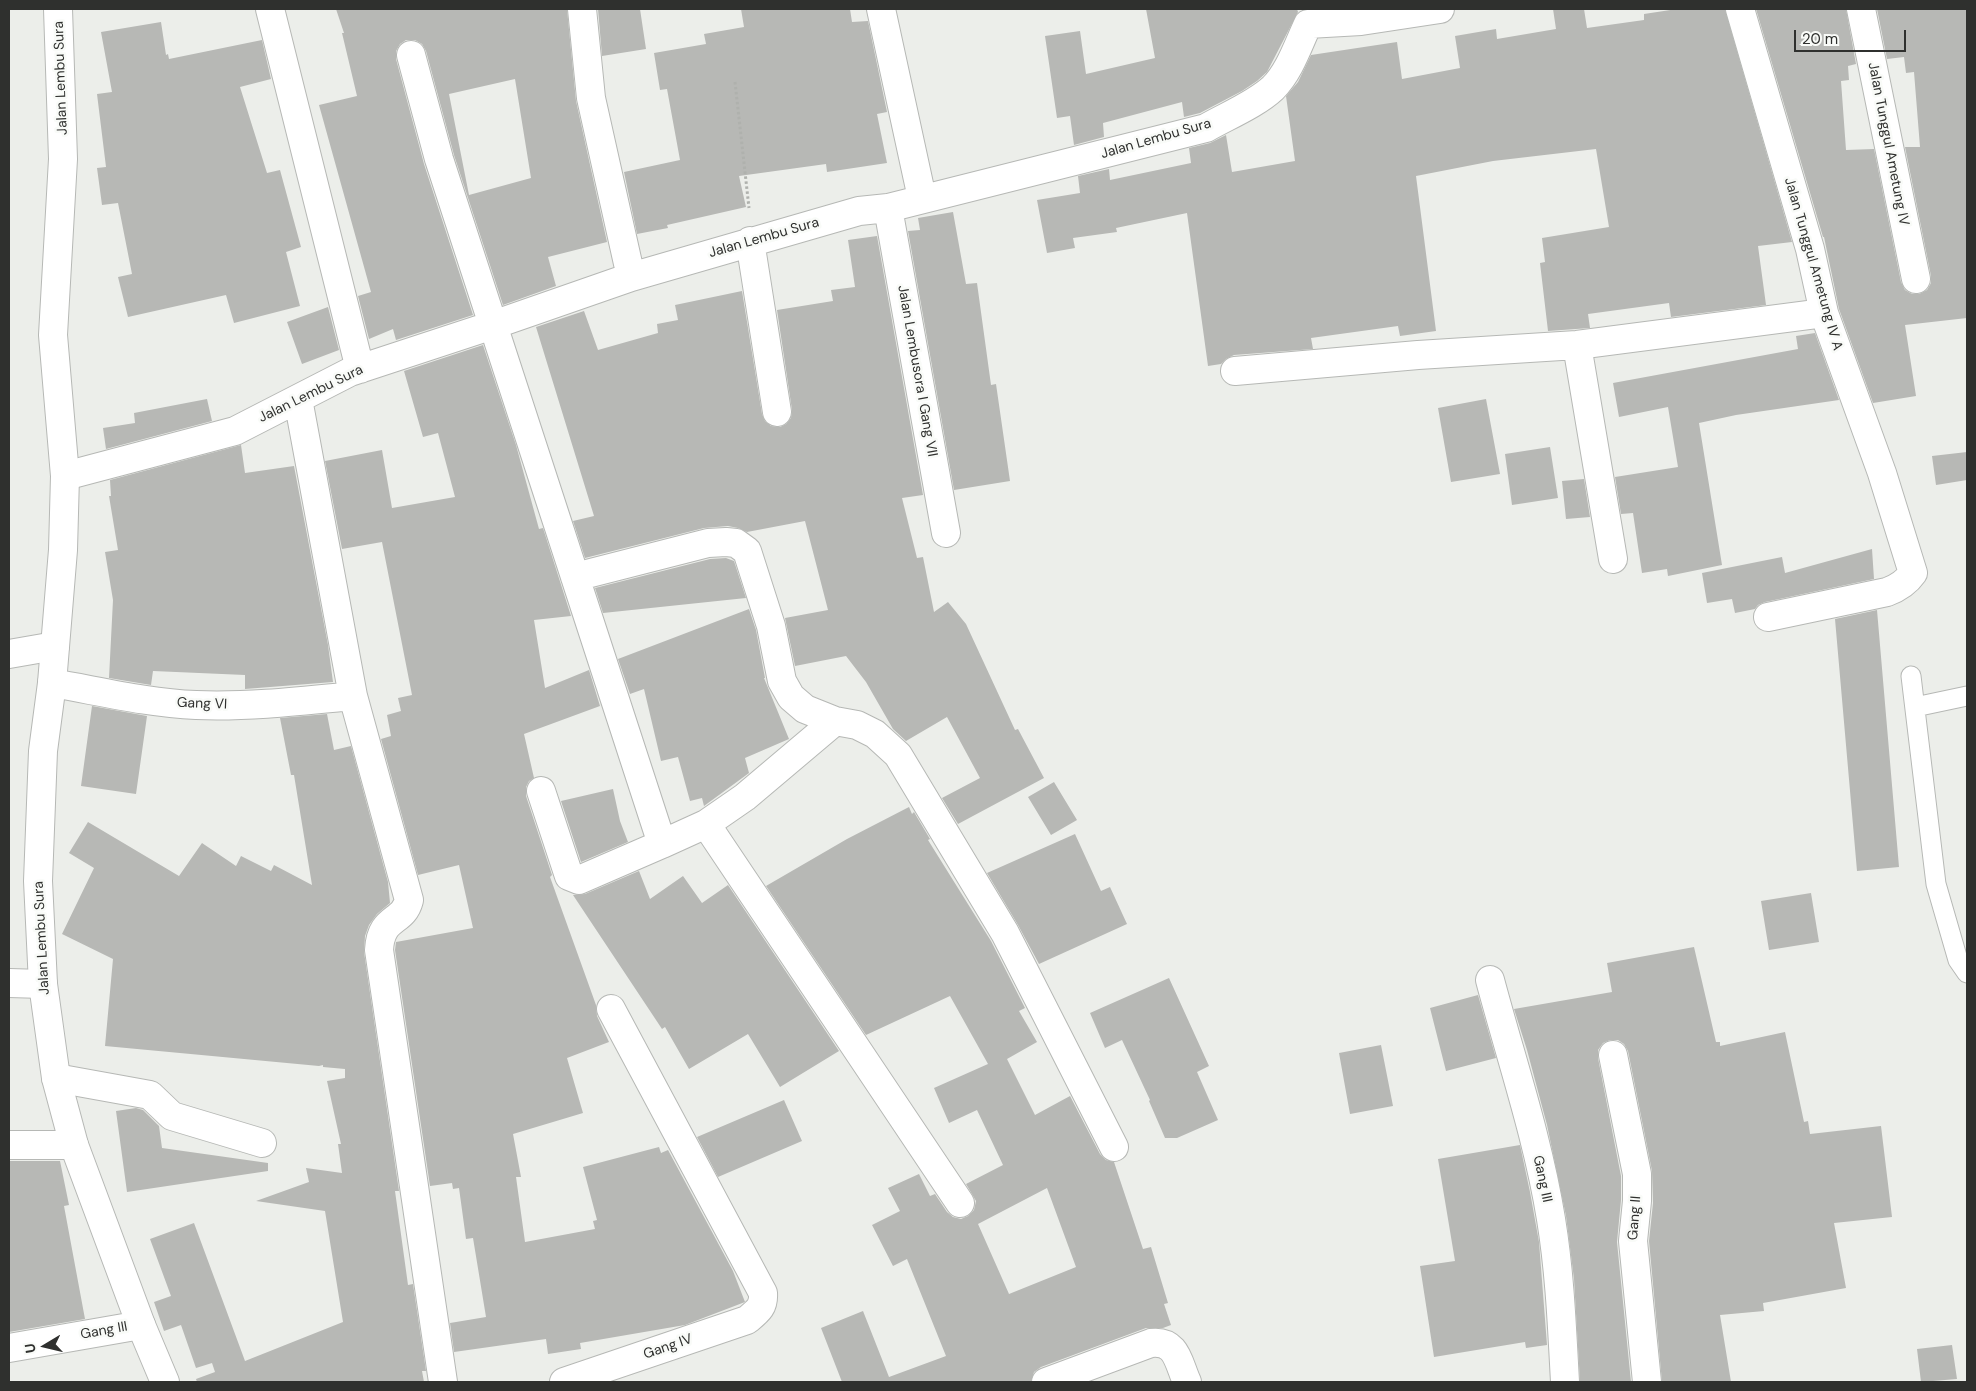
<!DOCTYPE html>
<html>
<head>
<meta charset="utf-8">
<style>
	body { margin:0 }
	#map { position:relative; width:1976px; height:1391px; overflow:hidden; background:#eceeea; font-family:"DM Sans",sans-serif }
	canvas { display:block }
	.frame { position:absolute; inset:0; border:10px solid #2f302e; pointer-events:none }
	.north { position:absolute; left:20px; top:1321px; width:50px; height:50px; -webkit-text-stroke:4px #f9fbf8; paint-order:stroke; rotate:261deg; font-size:14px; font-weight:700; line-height:20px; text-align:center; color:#2f302e }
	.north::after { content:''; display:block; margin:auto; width:18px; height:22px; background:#2f302e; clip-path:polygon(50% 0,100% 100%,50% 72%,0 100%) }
	.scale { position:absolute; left:1794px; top:30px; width:112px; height:22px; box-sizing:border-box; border:2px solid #2f302e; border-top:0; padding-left:6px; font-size:15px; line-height:18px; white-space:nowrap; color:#2f302e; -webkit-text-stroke:4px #f9fbf8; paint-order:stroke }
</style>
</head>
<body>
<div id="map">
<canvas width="1976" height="1391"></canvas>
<div class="frame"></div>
<div class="north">U</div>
<div class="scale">20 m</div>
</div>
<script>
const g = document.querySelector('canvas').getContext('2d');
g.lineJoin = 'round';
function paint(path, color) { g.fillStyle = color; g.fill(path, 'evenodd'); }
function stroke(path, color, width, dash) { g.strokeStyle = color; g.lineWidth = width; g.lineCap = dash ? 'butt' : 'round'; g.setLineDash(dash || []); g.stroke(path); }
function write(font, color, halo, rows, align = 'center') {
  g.font = font + ' "DM Sans",sans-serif'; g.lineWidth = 5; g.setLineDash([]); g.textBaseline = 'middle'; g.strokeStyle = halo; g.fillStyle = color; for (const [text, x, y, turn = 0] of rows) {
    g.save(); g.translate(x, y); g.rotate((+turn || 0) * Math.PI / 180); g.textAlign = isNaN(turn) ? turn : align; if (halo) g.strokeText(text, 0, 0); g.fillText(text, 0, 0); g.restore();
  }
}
paint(new Path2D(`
	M336 9H567L576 101 607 242 548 257 556 286 503 305 454 155 426 51 422 44 415 40H406L400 44 396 51V59L424 164 473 315 396 340 393 329 369 339 358 296 371 292 319 105 357 96 342 33H344ZM515 79 531 178 469 195 449 94Z
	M598 9H640L646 49 602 56Z
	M741 9H850L852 22 868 21 887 112 877 114 887 163 827 172 826 164 739 176 746 207 667 225 668 228 637 234 624 172 680 160 667 89 660 90 654 53 706 44 704 34 744 27Z
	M1146 9H1297L1298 12 1267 72 1257 81 1242 91 1200 113 1184 117 1182 102 1103 123 1104 137 1074 145 1070 116 1057 118 1045 36 1080 31 1086 74 1155 58Z
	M1553 9H1584L1587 28 1644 20V14L1677 9H1725L1792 242 1758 246 1766 305 1671 317 1669 303 1588 314 1590 328 1548 331 1540 263 1545 262 1542 238 1609 227 1596 149 1493 161 1416 176 1436 331 1400 336 1398 326 1311 338 1313 349 1234 355 1226 359 1221 364 1208 366 1187 213 1116 228 1117 232 1073 238 1075 248 1047 253 1037 200 1080 193 1078 176 1109 169 1110 180 1191 163 1189 148 1210 143 1226 135 1232 172 1295 161 1286 96 1298 82 1311 55 1397 42 1402 79 1460 68 1455 36 1496 29 1497 39 1556 29Z
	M1756 9H1846L1856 64 1848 66 1849 80 1841 81 1846 150 1874 149 1901 282 1905 290 1912 294H1919L1927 290 1931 283V276L1905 147H1920L1914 72 1906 73 1904 57 1887 59 1877 9H1967V318L1905 325 1916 396 1873 403 1839 309 1824 237H1823Z
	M161 22 166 55 168 54 169 59 262 40 271 79 240 87 267 173 280 170 301 247 286 252 300 306 234 323 226 295 128 317 118 277 132 274 118 203 102 205 97 168 106 167 97 94 112 92 101 32Z
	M953 212 966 284 977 283 991 385 996 384 1010 481 954 490 908 231 920 230 918 218Z
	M877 236 923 495 902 498 917 558 923 557 934 612 948 602 966 624 1015 730 1018 729 1044 778 958 824 942 798 980 778 947 717 906 741 893 729 866 682 846 656 795 666 785 618 828 610 805 521 747 532 738 528 728 526 704 528 585 558 573 521 594 516 536 327 584 311 598 350 658 333 657 324 678 320 675 305 742 291 762 414 765 421 771 426 780 427 786 424 791 418 792 410 777 310 833 301 831 290 855 287 848 240Z
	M328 307 339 350 302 364 287 322Z
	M1815 333 1839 400 1736 415 1699 423 1722 565 1668 576 1667 569 1642 573 1633 513 1621 514 1615 477 1678 467 1668 407 1619 417 1613 383 1798 349 1796 336Z
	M483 345 516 445 539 529 543 528 571 616 534 620 545 688 589 670 600 706 524 734 534 778 529 781 526 787V796L552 875 550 877 596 1005 597 1016 609 1042 567 1058 583 1113 513 1134 521 1177H516L525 1242 595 1229 593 1221 597 1220 583 1167 659 1147 661 1153 668 1150 733 1271 745 1302 685 1325 580 1343 581 1349 548 1354 546 1339 454 1352 450 1323 486 1317 473 1238 466 1239 459 1188 453 1189 452 1183 430 1186 395 950 396 942 473 928 459 865 418 875 381 739 391 736 387 715 401 711 398 698 412 695 382 542 342 549 325 461 382 450 392 508 455 497 438 433 423 437 404 371Z
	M207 399 212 421 106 449 103 428 135 423 134 413Z
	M1486 399 1500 474 1451 482 1438 408Z
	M241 445 245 473 294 466 328 645 333 682 245 689V675L153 671 151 685 109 678 113 600 105 552 118 550 109 496H111L110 480Z
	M1550 447 1558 498 1512 505 1505 454Z
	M1967 452V480L1936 485 1932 456Z
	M1584 479 1590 517 1566 519 1562 481Z
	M1872 549 1874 579 1765 602 1758 605 1755 609 1735 613 1732 599 1707 603 1702 573 1782 557 1785 573Z
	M726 558 734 561 746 598 603 613 595 588 710 559Z
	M749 609 756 630 765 678H764L789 739 745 758 749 773 704 806 702 798 690 801 678 757 661 761 644 689 630 694 618 659Z
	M1877 610 1899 867 1857 871 1835 619Z
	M92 706 147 716 136 794 81 786Z
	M327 714 334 750 351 746 388 882 390 903 377 914 369 925 365 936 364 952 399 1191H395L408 1285 413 1284 426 1371H422L424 1382H197L196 1379 215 1372 212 1363 196 1368 181 1325 164 1331 154 1302 171 1296 150 1239 194 1223 245 1361 343 1322 325 1211 256 1201 309 1182 306 1168 342 1173 338 1144H341L327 1081 345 1078V1069L323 1067V1065L319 1066 105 1046 113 959 62 934 94 868 69 853 88 822 179 876 202 843 236 866 241 856 271 871 274 865 312 885 294 775H291L280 718Z
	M1054 782 1077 820 1051 835 1028 797Z
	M613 789 620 821 628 842 581 862 561 801Z
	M909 807 912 814 914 812 930 839 928 840 991 941 1025 1008 1019 1011 1037 1042 1007 1059 1035 1115 1070 1096 1100 1154 1106 1160 1114 1162 1143 1249 1151 1247 1168 1303 1164 1304 1171 1325 1163 1328H1146L1041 1367 1034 1372 1031 1382H842L821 1328 863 1311 889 1377 946 1356 907 1259 893 1266 872 1225 900 1211 888 1188 919 1174 930 1196 935 1194 947 1212 953 1217 961 1219 968 1216 974 1210 976 1201 966 1184 1003 1165 977 1110 949 1123 934 1088 988 1064 950 996 866 1035 766 886 847 839ZM1047 1188 1076 1267 1009 1294 978 1224Z
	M1075 834 1101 891 1110 887 1127 924 1039 964 1018 925 987 873Z
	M639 871 650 899 683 876 702 903 728 885 839 1051 780 1087 748 1034 689 1069 665 1027 662 1029 573 895 585 894Z
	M1811 893 1819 942 1769 950 1761 901Z
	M1694 947 1716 1042H1720V1046L1785 1032 1804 1122 1808 1121 1810 1134 1881 1126 1892 1217 1834 1223 1846 1288 1763 1303 1764 1311 1720 1315 1731 1382H1662L1649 1241 1653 1203 1652 1171 1628 1051 1624 1044 1618 1040H1610L1603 1043 1598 1050V1058L1621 1176V1200L1617 1242 1631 1382H1580L1574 1279 1566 1216 1547 1125 1527 1050 1514 1009 1612 992 1607 963Z
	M1169 978 1209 1066 1197 1072 1218 1120 1177 1138H1165L1149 1101 1150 1100 1122 1040 1105 1048 1090 1013Z
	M1478 995 1496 1058 1446 1071 1430 1008Z
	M1381 1045 1393 1106 1350 1114 1339 1053Z
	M784 1100 802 1141 718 1177 697 1137Z
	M136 1108 143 1110 159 1126 162 1148 268 1163V1171L127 1192 116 1111Z
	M1520 1145 1530 1192 1539 1242 1547 1345 1526 1348 1525 1342 1434 1357 1420 1266 1455 1261 1438 1159Z
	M9 1161H60L69 1205 64 1206 85 1319 9 1332Z
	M1952 1345 1957 1379 1921 1382 1917 1349Z`), '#b7b8b5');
const lane = new Path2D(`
	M1911 676 1936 884 1958 960 1967 973
	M1915 707 1967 696`);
const street = new Path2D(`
	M270 9 360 369
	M582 9 591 98 631 277
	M881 9 922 198
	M1740 9 1810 249 1824 313 1882 473 1913 573C1906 583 1898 588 1887 592L1768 617
	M1861 9 1916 279
	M411 55 439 159 662 844 706 824 960 1203
	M888 208 946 533
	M750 241 777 412
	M1577 345 1613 559
	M1235 371 1418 355 1577 345 1824 313
	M298 399 353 696 409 900C403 924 381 915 379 950L443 1382
	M65 476 235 431 350 372 493 325 631 277 859 211 888 208 1206 128C1227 116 1256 104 1273 88 1290 71 1298 45 1308 24L1361 21 1440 9
	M575 577 708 543 726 542 736 543 747 551 771 626 782 681 791 697 805 709 835 721 857 725 875 734 898 755 1005 933 1114 1147
	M9 654 55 646
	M52 683C99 691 147 703 196 705 248 707 301 701 353 696
	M541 791 569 876 579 880 662 844
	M706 824 745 797 835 721
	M1490 980C1511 1059 1538 1138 1551 1219 1560 1274 1562 1328 1565 1382
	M9 983 43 984
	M1613 1055 1637 1174V1201L1633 1241 1647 1382
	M56 1078 150 1095 172 1116 262 1143
	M9 1145H74
	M9 1348 141 1325
	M564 1382 747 1320C758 1311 764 1307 763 1293L611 1009
	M1046 1382 1151 1343C1177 1340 1178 1362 1187 1382`);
const secondary = new Path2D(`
	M58 9 63 159 53 335 65 476 63 550 52 683 43 751 38 881 43 984 56 1078 74 1145 141 1325 165 1382`);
stroke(lane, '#b6b8b5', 21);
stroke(street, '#b6b8b5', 30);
stroke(secondary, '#b6b8b5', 30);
stroke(new Path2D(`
	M735 82 749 208`), '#afb1ad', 3, [2.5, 2.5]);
stroke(lane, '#fff', 19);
stroke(street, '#fff', 28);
stroke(secondary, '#fff', 28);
write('14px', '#2f302e', '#f9fbf8', [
	["Jalan Lembu Sura",61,78,-92],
	["Jalan Lembu Sura",1156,139,-16],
	["Jalan Tunggul Ametung IV",1888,144,79],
	["Jalan Lembu Sura",764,238,-16],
	["Jalan Tunggul Ametung IV A",1813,264,74],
	["Jalan Lembusora I Gang VII",917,371,80],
	["Jalan Lembu Sura",311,394,-26],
	["Gang VI",202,704,2],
	["Jalan Lembu Sura",42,938,-93],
	["Gang III",1542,1179,78],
	["Gang II",1635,1218,-86],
	["Gang III",104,1331,-10],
	["Gang IV",668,1347,-19]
]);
</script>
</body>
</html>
